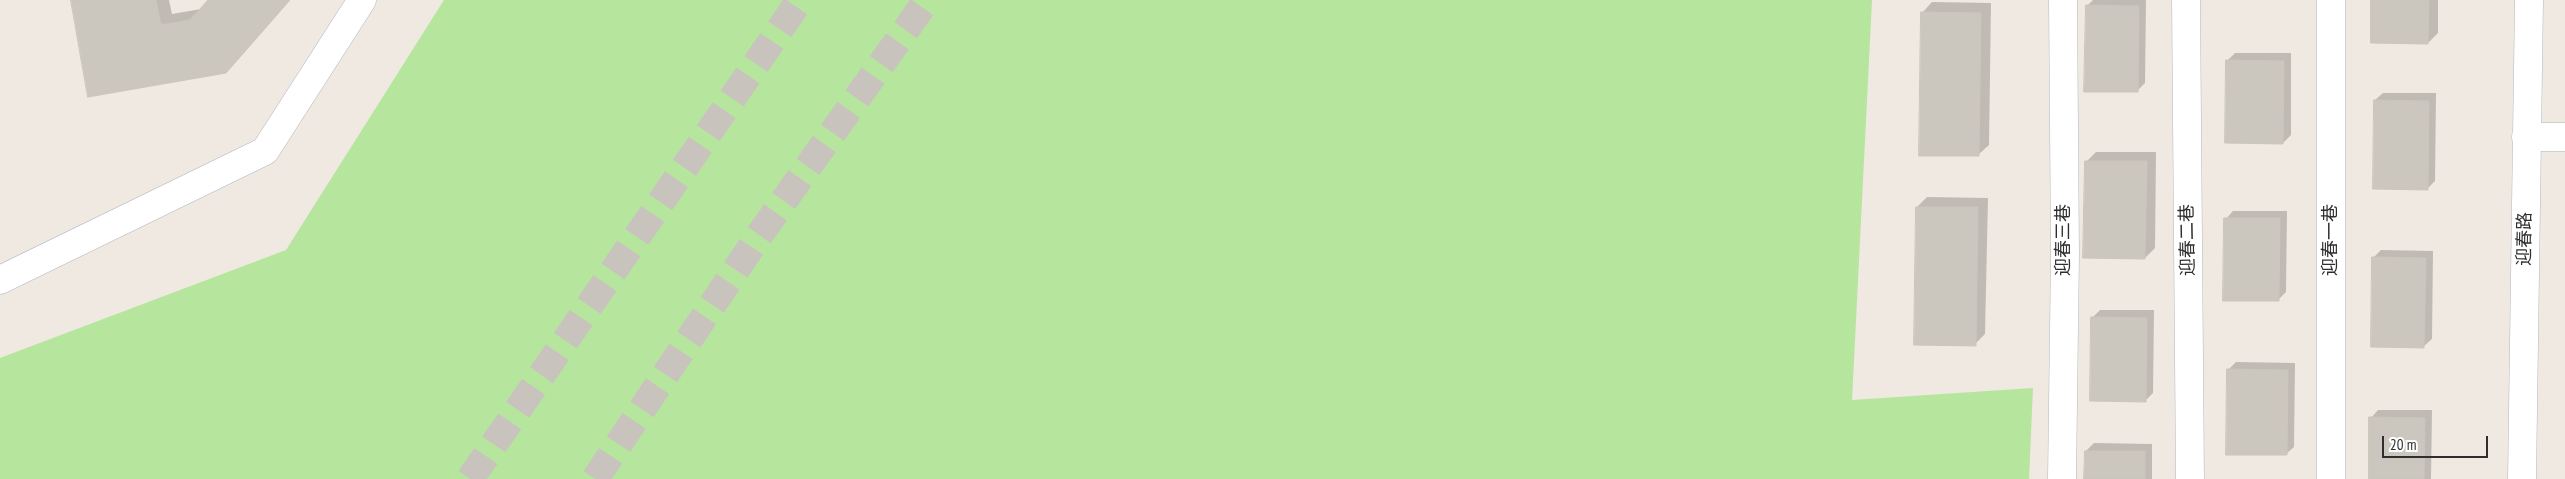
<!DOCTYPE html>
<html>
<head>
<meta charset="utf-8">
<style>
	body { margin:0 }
	#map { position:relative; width:2565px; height:479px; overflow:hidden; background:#efe9e1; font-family:"PT Sans Narrow",sans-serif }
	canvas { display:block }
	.scale { position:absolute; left:2382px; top:436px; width:106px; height:22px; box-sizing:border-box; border:2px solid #2e2e2e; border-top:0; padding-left:6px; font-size:15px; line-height:18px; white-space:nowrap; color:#2e2e2e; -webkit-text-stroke:4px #fff; paint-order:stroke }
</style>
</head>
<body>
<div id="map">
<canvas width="2565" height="479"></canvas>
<div class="scale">20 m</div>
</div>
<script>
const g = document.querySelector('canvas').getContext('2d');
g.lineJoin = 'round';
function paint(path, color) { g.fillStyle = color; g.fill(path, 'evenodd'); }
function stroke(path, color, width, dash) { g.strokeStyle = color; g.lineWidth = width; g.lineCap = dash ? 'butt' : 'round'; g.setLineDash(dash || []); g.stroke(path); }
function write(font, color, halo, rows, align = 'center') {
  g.font = font + ' "PT Sans Narrow","Noto Sans SC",sans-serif'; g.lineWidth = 4; g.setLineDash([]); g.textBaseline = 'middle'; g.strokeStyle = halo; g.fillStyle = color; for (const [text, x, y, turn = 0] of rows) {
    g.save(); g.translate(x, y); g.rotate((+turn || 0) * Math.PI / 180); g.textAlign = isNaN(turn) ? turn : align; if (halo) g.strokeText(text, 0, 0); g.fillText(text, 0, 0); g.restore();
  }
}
paint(new Path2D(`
	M444 0H1872L1852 400 2033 388 2029 479H0V358L286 250Z`), '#b6e59e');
paint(new Path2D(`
	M72 0H169L172 14 201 9 209 0H289L237 60Z
	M2093 0H2146L2145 83 2137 91 2087 6Z
	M2373 0H2438V33L2428 43Z
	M1932 2 1991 3 1989 145 1978 155 1922 13Z
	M2235 53H2291V135L2283 143 2227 61Z
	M2383 93H2436L2435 181 2427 189 2375 100Z
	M2096 152H2156L2155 248 2145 258 2086 162Z
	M1927 197 1988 198 1985 334 1975 344 1917 207Z
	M2233 211H2287L2286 292 2278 300 2226 219Z
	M2381 250 2433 251 2432 339 2424 346 2373 258Z
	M2100 310H2154L2153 393 2145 401 2092 318Z
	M2236 362 2295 363 2294 447 2286 454 2228 370Z
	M2378 410H2432L2431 479H2370L2371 418Z
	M2094 443 2152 444V479H2085L2086 451Z`), '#0003');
const building = new Path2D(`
	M71 0H156L161 25 190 20 208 0H290L226 73 88 97Z
	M2371 0H2429L2428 44 2371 43Z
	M2086 5 2139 6 2138 92H2084Z
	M1921 12 1981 13 1979 156H1919Z
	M2226 60 2284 61 2283 144 2225 143Z
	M2374 100 2429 101 2428 190 2373 189Z
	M2085 161H2147L2145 259 2083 258Z
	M1916 207H1978L1976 346 1914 345Z
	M2224 218H2280L2279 301H2223Z
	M2372 257 2426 258 2424 348 2371 347Z
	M2091 317 2147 318 2146 402 2090 401Z
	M2227 369 2288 370 2287 455H2226Z
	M2369 417 2425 418 2424 479H2369Z
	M2085 451H2145V479H2084Z`);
paint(building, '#cbc7bf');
stroke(building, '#cbc5ba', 1);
stroke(new Path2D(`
	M470 479 800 0
	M595 479 758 237 927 0`), '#c8c4bd', 28, [28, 14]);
const minor = new Path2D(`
	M2186 0 2190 479
	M2526 137H2565
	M0 280 265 151 362 0
	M2062 479 2065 254 2063 0
	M2331 479V0
	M2522 479 2529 0`);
stroke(minor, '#b4b7c1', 29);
stroke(minor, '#fff', 28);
write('18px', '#2e2e2e', '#fff', [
	["迎春路",2525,239,-89],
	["迎春三巷",2064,240,-90],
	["迎春二巷",2188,240,-91],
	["迎春一巷",2331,240,-90]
]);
</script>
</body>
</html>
